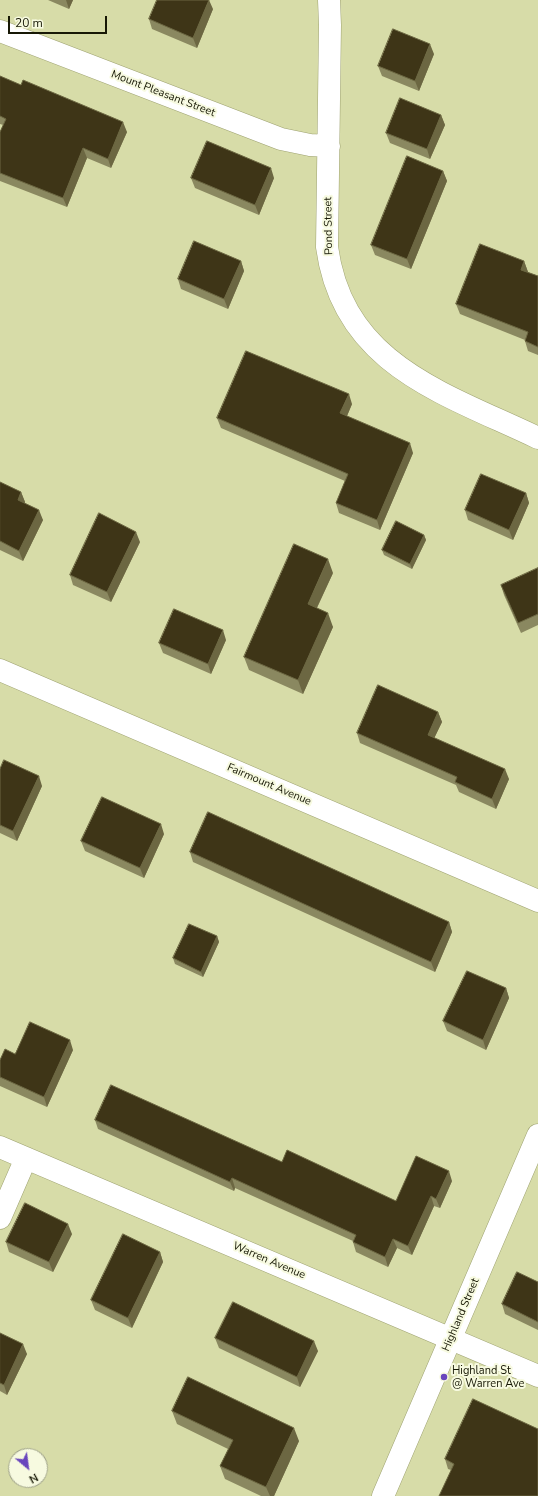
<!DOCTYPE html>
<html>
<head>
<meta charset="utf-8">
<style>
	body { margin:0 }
	#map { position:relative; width:538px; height:1496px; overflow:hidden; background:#d7dca8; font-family:"Nunito Sans",sans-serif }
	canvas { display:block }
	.north { position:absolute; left:8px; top:1448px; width:40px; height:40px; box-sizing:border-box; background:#f7fae0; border:1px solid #9da088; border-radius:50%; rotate:151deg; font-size:11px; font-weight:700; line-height:16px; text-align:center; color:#171805 }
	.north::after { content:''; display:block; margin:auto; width:14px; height:18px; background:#6945bd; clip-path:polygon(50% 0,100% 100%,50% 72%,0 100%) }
	.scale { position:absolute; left:8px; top:16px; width:99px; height:18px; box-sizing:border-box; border:2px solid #171805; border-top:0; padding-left:5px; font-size:12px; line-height:14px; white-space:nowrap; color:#171805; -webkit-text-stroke:3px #f7fae0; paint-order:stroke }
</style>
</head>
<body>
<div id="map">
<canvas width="538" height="1496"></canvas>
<div class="north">N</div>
<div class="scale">20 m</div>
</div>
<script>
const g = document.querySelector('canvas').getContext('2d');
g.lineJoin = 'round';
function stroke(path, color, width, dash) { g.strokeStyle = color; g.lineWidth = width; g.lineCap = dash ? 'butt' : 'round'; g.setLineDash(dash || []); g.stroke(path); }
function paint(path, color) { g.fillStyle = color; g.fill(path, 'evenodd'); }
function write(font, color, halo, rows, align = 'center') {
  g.font = font + ' "Nunito Sans",sans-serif'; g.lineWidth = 4; g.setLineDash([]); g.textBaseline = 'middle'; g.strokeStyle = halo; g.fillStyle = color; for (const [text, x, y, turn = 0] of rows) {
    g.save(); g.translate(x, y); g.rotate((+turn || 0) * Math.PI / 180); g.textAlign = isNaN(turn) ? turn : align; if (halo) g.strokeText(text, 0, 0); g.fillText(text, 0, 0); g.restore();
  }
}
const minor = new Path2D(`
	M329 0 330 25 327 247C343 365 444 393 538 438
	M0 31 281 139 310 145 329 146
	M0 1147 538 1376
	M0 1218 26 1158
	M383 1496 538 1135`);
const tertiary = new Path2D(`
	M0 670 538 901`);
stroke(minor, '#9ea271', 23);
stroke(tertiary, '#9ea271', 23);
stroke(minor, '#fff', 22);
stroke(tertiary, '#fff', 22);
paint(new Path2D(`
	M48 0H73L69 9Z
	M213 9 197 48 152 29 149 19Z
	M434 54 419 91 382 76 378 66Z
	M0 76 127 132 111 168 87 158 67 207 0 181V132L3 125 0 124Z
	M441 115 445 125 430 159 390 143 386 133Z
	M443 171 447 181 411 269 375 255 371 245Z
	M191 178H274L259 215 195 188Z
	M241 261 244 271 228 309 181 289 178 279Z
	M524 261 528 272 538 276V355L528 351 525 341V340L460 314 456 304Z
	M352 404 347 416 413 453 380 530 339 513 336 503 345 481 221 428 217 418Z
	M0 482 21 492 25 502V503L43 520 23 561 0 550Z
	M526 493 529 503 513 540 468 520 465 510Z
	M424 535 426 540 412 569 384 555 382 550Z
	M140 542 111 602 73 585 70 575Z
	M538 568V625L521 633 504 595 501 585Z
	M333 573 317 608 333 627 303 694 249 670 244 657Z
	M226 640 211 674 163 653 159 643Z
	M438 712 442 722 434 738 509 779 496 809 459 792 456 785 360 743 357 733Z
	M0 769 42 786 17 841 0 833Z
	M164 834 144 878 85 851 81 841Z
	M190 852 449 922 452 932 435 972 193 862Z
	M217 936 219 942 203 977 175 964 173 958Z
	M506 988 509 998 486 1050 447 1031 443 1021Z
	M73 1050 47 1107 0 1086V1060L15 1054Z
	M95 1120 282 1162 396 1201 452 1181 440 1208 434 1206 412 1255 397 1248 388 1267 356 1252 353 1242V1241L235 1188 234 1191 98 1129Z
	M72 1234 53 1272 9 1252 6 1242Z
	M160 1252 163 1262 132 1328 95 1310 91 1300Z
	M538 1282V1330L505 1314 502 1304Z
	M0 1333 27 1354 7 1395 0 1391Z
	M215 1338 318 1351 300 1387 219 1348Z
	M172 1411 299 1441 274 1496H261L225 1479 220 1466 228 1449 177 1424Z
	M538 1429 451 1470 448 1469 445 1459Z`), '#8a8860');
paint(new Path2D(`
	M66 0H73L69 9Z
	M209 0 213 9 197 48 193 38Z
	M430 44 434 54 419 91 415 81Z
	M441 115 445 125 430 159 427 149Z
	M123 122 127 132 111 168 108 159Z
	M83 148 87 158 67 207 63 198Z
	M271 168 274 178 259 215 255 205Z
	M443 171 447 181 411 269 407 259Z
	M241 261 244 271 228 309 224 299Z
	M524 261 528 272 525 280 521 270Z
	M349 394 352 404 344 423 340 413Z
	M410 443 413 453 380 530 377 520Z
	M21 492 25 502 21 510 18 500Z
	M526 493 529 503 513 540 509 530Z
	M39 510 43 520 23 561 19 551Z
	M136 532 140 542 111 602 107 592Z
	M424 535 426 540 412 569 410 564Z
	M328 559 333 573 312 618 308 604Z
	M328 613 333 627 303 694 298 680Z
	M223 630 226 640 211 674 208 664Z
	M438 712 442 722 431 745 428 735Z
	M505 769 509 779 496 809 492 799Z
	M39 776 42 786 17 841 13 831Z
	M161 824 164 834 144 878 140 868Z
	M449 922 452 932 435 972 431 962Z
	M217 936 219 942 203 977 201 972Z
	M506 988 509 998 486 1050 483 1040Z
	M70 1040 73 1050 47 1107 44 1097Z
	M449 1171 452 1181 440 1208 436 1199Z
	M232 1178 235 1188 234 1191 230 1182Z
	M431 1196 434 1206 412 1255 408 1246Z
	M68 1224 72 1234 53 1272 49 1262Z
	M393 1239 397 1248 388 1267 385 1257Z
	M160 1252 163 1262 132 1328 128 1318Z
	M314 1341 318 1351 300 1387 297 1377Z
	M23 1344 27 1354 7 1395 4 1385Z
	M294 1428 299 1441 274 1496H270L266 1487Z`), '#6c6742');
const building = new Path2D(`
	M157 0H209L193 38 149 19Z
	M393 29 430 44 415 81 378 66Z
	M0 76 21 85 23 80 123 122 108 159 83 148 63 198 0 173V132L6 119 0 116Z
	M400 98 441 115 427 149 386 133Z
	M207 141 271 168 255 205 191 178Z
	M407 156 443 171 407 259 371 245Z
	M194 241 241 261 224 299 178 279Z
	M480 244 524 261 521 270 538 276V347L525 341 528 332 456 304Z
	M246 351 349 394 340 413 410 443 377 520 336 503 348 474 217 418Z
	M481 474 526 493 509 530 465 510Z
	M0 482 21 492 18 500 39 510 19 551 0 541Z
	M99 513 136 532 107 592 70 575Z
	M396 521 424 535 410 564 382 550Z
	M294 544 328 559 308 604 328 613 298 680 244 657Z
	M538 568V614L518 623 501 585Z
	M174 609 223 630 208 664 159 643Z
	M378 685 438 712 428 735 505 769 492 799 455 782 457 777 357 733Z
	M4 760 39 776 13 831 0 825V769Z
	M102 797 161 824 140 868 81 841Z
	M208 812 449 922 431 962 190 852Z
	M189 924 217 936 201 972 173 958Z
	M467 971 506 988 483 1040 443 1021Z
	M30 1022 70 1040 44 1097 0 1077V1060L5 1049 15 1054Z
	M111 1085 282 1162 287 1150 396 1201 416 1156 449 1171 436 1199 431 1196 408 1246 393 1239 385 1257 353 1242 356 1235 232 1178 230 1182 95 1120Z
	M25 1203 68 1224 49 1262 6 1242Z
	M123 1234 160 1252 128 1318 91 1300Z
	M517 1272 538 1282V1322L502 1304Z
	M233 1302 314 1341 297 1377 215 1338Z
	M0 1333 23 1344 4 1385 0 1383Z
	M188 1377 294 1428 266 1487 220 1466 233 1440 172 1411Z
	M473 1399 538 1429V1496H439L454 1464 445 1459Z`);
paint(building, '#3e3517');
stroke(building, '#6c6742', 1);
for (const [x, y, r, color] of [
	[444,1377,4,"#6945bd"]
]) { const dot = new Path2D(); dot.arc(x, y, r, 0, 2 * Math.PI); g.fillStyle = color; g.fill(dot); stroke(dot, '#f7fae0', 1.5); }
write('11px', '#171805', '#f7fae0', [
	["Mount Pleasant Street",163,94,21],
	["Pond Street",329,226,-91],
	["Fairmount Avenue",269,785,23],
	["Warren Avenue",269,1261,23],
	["Highland Street",461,1315,-67]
]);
write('11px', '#171805', '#f7fae0', [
	["Highland St",452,1371],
	["@ Warren Ave",452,1384]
], 'left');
</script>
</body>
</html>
